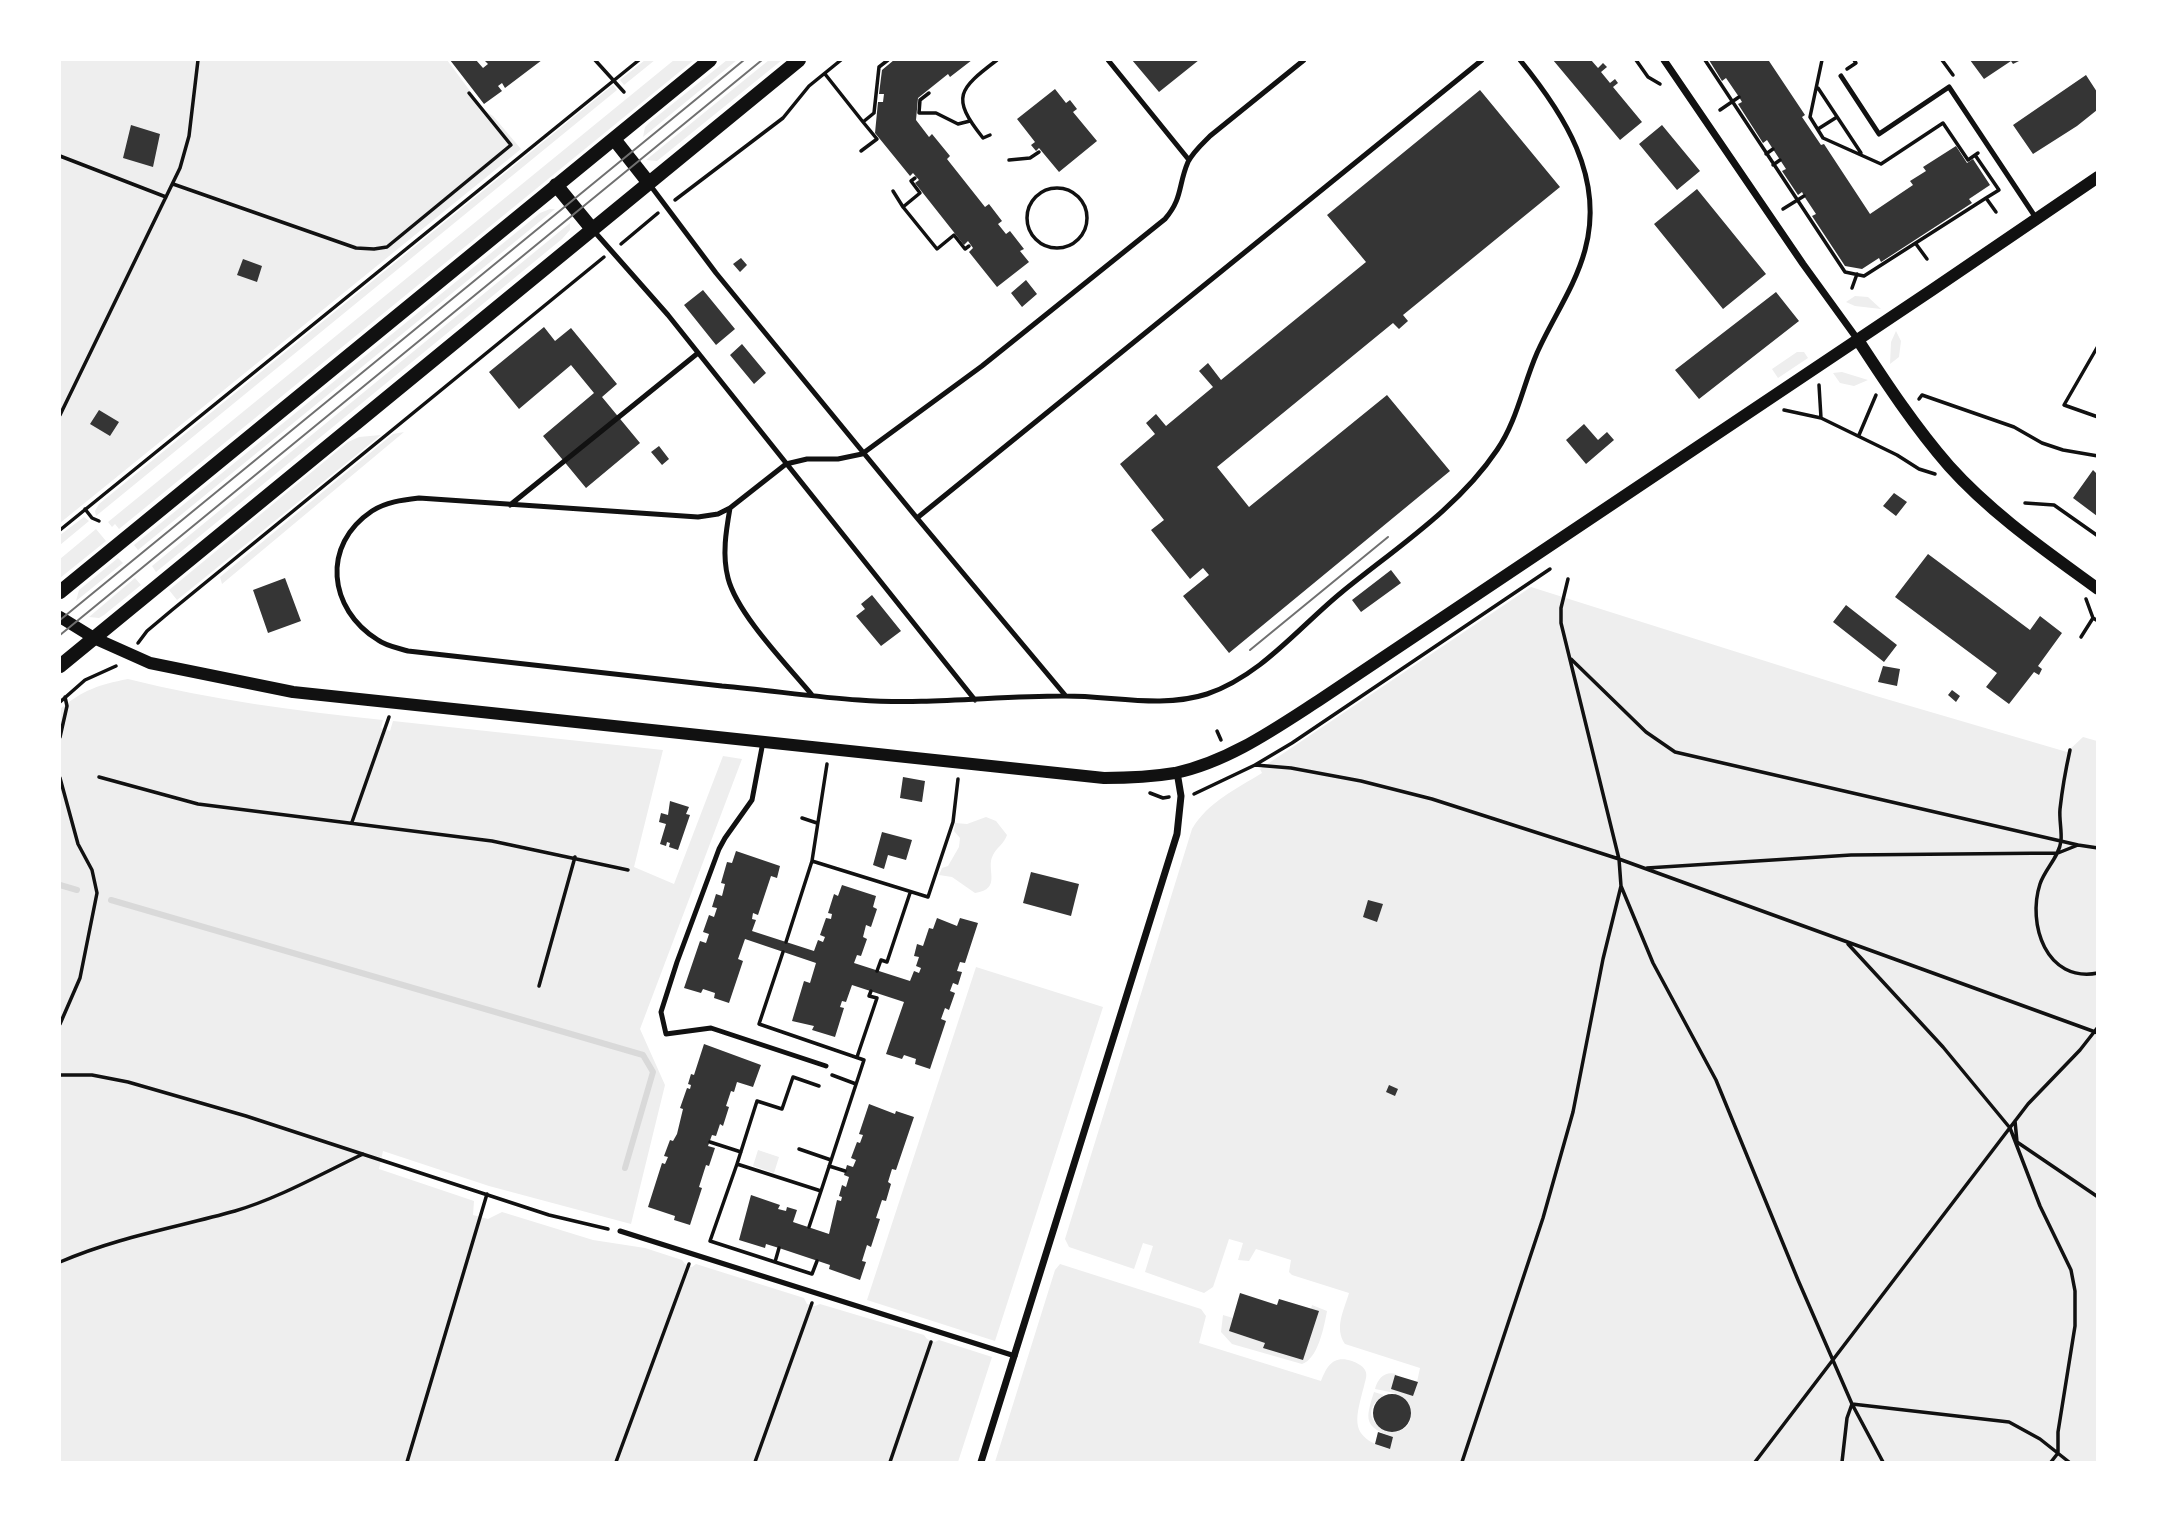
<!DOCTYPE html>
<html>
<head>
<meta charset="utf-8">
<style>
	body { margin:0 }
	#map { position:relative; width:2157px; height:1522px; overflow:hidden; background:#fff; font-family:"Space Grotesk",sans-serif }
	canvas { display:block }
	.frame { position:absolute; inset:0; border:61px solid #fff; pointer-events:none }
</style>
</head>
<body>
<div id="map">
<canvas width="2157" height="1522"></canvas>
<div class="frame"></div>
</div>
<script>
const g = document.querySelector('canvas').getContext('2d');
g.lineJoin = 'round';
function paint(path, color) { g.fillStyle = color; g.fill(path, 'evenodd'); }
function stroke(path, color, width, dash) { g.strokeStyle = color; g.lineWidth = width; g.lineCap = dash ? 'butt' : 'round'; g.setLineDash(dash || []); g.stroke(path); }
paint(new Path2D(`
	M60 60H447L485 111 493 116 521 149 60 523Z
	M645 60H655L624 85 620 80Z
	M674 60H694L119 529 115 524 112 527 108 522Z
	M727 60H737L643 137 645 127 650 122Z
	M769 60H782L657 161 646 160Z
	M613 85 617 90 96 516 95 511 99 504Z
	M550 209H555L138 550 134 545 540 213Z
	M570 223V230L562 239 156 572 152 566Z
	M1855 296 1868 297 1881 309 1855 306 1846 302Z
	M1896 331 1901 341 1899 357 1890 364 1891 342Z
	M1797 352H1804L1808 358 1778 378 1772 369Z
	M1842 372 1868 380 1854 386 1840 383 1833 373Z
	M404 432 222 584 220 577 393 434Z
	M381 435 177 600 169 590 348 442 359 437Z
	M84 517 89 521 60 545V535Z
	M96 529 106 541 60 578V559Z
	M118 558 123 563 76 601 79 590Z
	M135 578 141 585 104 615 99 618 89 617Z
	M1531 587 1876 696 2067 752 2083 737 2097 741V1462H995L1055 1270 1060 1264 1201 1309 1206 1316 1199 1343 1321 1381C1327 1366 1333 1355 1352 1361 1357 1363 1362 1365 1365 1370 1368 1375 1365 1381 1364 1386 1355 1421 1349 1437 1389 1449L1393 1437C1364 1427 1365 1420 1374 1392L1384 1395C1343 1422 1414 1452 1411 1411 1409 1393 1388 1392 1375 1389 1378 1378 1385 1371 1396 1374L1392 1389 1417 1382 1420 1368 1345 1344C1334 1328 1344 1310 1349 1293L1292 1275 1289 1272 1291 1260 1256 1249 1249 1261 1238 1260 1243 1243 1229 1239 1213 1287 1204 1293 1145 1272 1153 1246 1143 1243 1134 1269 1069 1247 1065 1239 1192 829C1208 802 1236 789 1262 773L1260 769Z
	M128 679C212 700 296 711 383 720L381 728 390 731 393 721 663 750 634 867 674 884 723 756 742 759 640 1029 665 1085 631 1224 489 1186 383 1151 379 1169 474 1201 473 1215 488 1219 502 1212 593 1240 645 1248 682 1260 685 1264 692 1267 696 1264 804 1298 807 1304 815 1306 820 1304 924 1335 927 1339 935 1342 939 1340 992 1357 958 1462H60V709C83 690 98 685 128 679Z
	M986 817 996 821 1007 835C1004 844 997 847 993 855 985 869 1003 889 975 893L952 877 939 875 942 868 948 866 959 847 960 838 954 831 955 823 967 824Z
	M976 967 1103 1007 995 1341 867 1300Z
	M758 1150 779 1157 774 1173 753 1166Z
	M1312 1305 1327 1311C1324 1327 1318 1359 1302 1364L1232 1344 1221 1332 1223 1315 1233 1318 1229 1331 1265 1343 1311 1309Z`), '#eee');
stroke(new Path2D(`
	M60 885 77 890
	M111 900 643 1055 653 1072 625 1168`), '#d9d9d9', 6);
paint(new Path2D(`
	M450 60H476L483 68 488 64 484 60H542L505 88 502 83 498 86 502 91 484 104Z
	M894 60H972L950 77 948 74 918 98 916 120 929 137 932 134 950 156 947 159 985 207 989 204 1002 221 998 224 1006 234 1010 231 1024 249 1020 251 1029 262 997 287 969 252 973 248 968 241 964 245 915 183 919 180 913 173 910 176 875 133 878 102H883L884 94H879L882 70Z
	M1132 60H1199L1159 92Z
	M1553 60H1591L1598 68 1603 63 1607 67 1601 72 1610 83 1615 79 1618 83 1613 87 1642 122 1620 140Z
	M1709 60H1771L1769 61 1805 115 1802 117 1821 145 1824 144 1870 214 1913 185 1910 181 1926 171 1923 167 1956 146 1967 163 1973 159 1990 185 1969 199 1972 203 1881 262 1879 258 1862 269 1845 266 1812 216 1816 214 1804 196 1802 192 1798 195 1782 171 1786 169 1767 140 1763 143 1738 104 1742 102 1739 97 1726 78 1722 81Z
	M1970 60H2021L2013 64 2011 61 1984 79Z
	M2086 75 2097 92V110L2077 126 2033 154 2013 125Z
	M1055 89 1066 103 1070 100 1077 109 1073 112 1097 141 1059 172 1039 148 1036 151 1031 145 1035 142 1017 119Z
	M1480 90 1560 187 1403 315 1408 321 1399 329 1393 323 1217 467 1249 507 1387 395 1450 471 1229 653 1183 596 1209 575 1203 568 1190 579 1151 530 1164 520 1120 464 1155 434 1146 423 1156 414 1166 426 1213 387 1199 371 1208 363 1221 380 1366 262 1327 215Z
	M131 125 160 134 153 167 123 158Z
	M1662 125 1700 171 1677 190 1639 144Z
	M1697 189 1766 274 1723 309 1654 224Z
	M741 258 747 265 740 272 733 264Z
	M243 259 262 266 257 282 237 275Z
	M1026 280 1037 294 1022 307 1011 293Z
	M703 290 735 329 716 345 684 305Z
	M1776 292 1799 321 1699 399 1675 370Z
	M544 327 555 341 571 328 617 384 602 397 640 443 586 488 543 436 594 393 571 365 519 409 489 372Z
	M742 344 766 373 754 384 730 355Z
	M99 410 119 422 110 436 90 424Z
	M1584 424 1598 440 1607 432 1614 440 1586 464 1566 440Z
	M659 446 669 459 662 465 651 452Z
	M2093 470 2097 474V516L2073 498Z
	M1894 493 1907 502 1896 516 1883 506Z
	M1928 554 2030 630 2040 616 2062 633 2038 666 2042 669 2039 675 2034 672 2009 704 1986 687 1997 673 1895 597Z
	M1391 570 1401 583 1361 612 1352 600Z
	M285 578 301 621 268 633 253 590Z
	M872 595 901 631 881 646 856 616 865 609 861 604Z
	M1846 605 1897 645 1884 662 1833 622Z
	M1883 666 1900 669 1897 686 1878 682Z
	M1952 690 1960 696 1956 702 1948 695Z
	M903 777 925 781 922 802 900 798Z
	M670 801 689 807 686 814 690 815 678 850 669 847 670 843 667 842 666 846 660 844 666 824 659 822 661 813 668 815Z
	M882 832 912 840 906 860 888 855 884 869 873 865Z
	M736 851 780 866 777 878 771 876 758 915 753 913 752 919 756 920 752 931 814 951 818 940 823 942 825 937 820 935 826 918 831 919 832 914 828 913 834 894 838 896 842 885 876 896 873 907 877 909 871 927 866 925 863 937 867 939 861 956 857 955 854 963 910 981 914 971 919 973 921 968 916 966 919 957 914 956 917 944 923 946 929 928 933 929 937 918 957 926 960 918 978 923 965 963 960 962 957 971 962 972 958 985 953 983 950 991 955 993 949 1010 945 1008 941 1019 946 1021 930 1069 915 1064 916 1059 904 1055 902 1059 886 1054 904 1002 852 985 846 1002 842 1001 840 1007 844 1008 835 1037 812 1030 814 1026 792 1021 804 981 810 983 816 963 745 939 738 959 743 961 729 1003 714 998 715 993 703 989 701 993 684 988 700 941 706 943 709 934 703 932 709 915 714 917 717 908 712 907 716 894 722 896 725 884 721 883 727 862 732 863Z
	M1031 872 1079 884 1071 916 1023 903Z
	M1368 900 1383 904 1377 922 1363 917Z
	M704 1044 761 1065 753 1087 737 1082 734 1092 731 1091 726 1106 729 1107 723 1126 720 1124 716 1136 712 1135 708 1146 715 1148 709 1166 706 1165 699 1187 702 1188 690 1225 674 1220 675 1216 648 1207 662 1163 665 1164 668 1157 664 1156 670 1140 673 1141 677 1134 683 1109 680 1108 687 1088 690 1089 691 1085 688 1084 691 1074 694 1075Z
	M1389 1085 1398 1089 1395 1096 1386 1092Z
	M869 1104 895 1114 896 1111 914 1117 896 1170 892 1169 888 1182 891 1184 886 1201 882 1200 876 1218 880 1219 871 1247 867 1245 862 1261 866 1262 860 1280 829 1269 830 1265 779 1248 766 1244 765 1248 739 1240 751 1195 780 1205 778 1209 786 1211 787 1207 797 1210 793 1222 829 1234 837 1200 841 1201 842 1197 839 1196 842 1185 846 1187 849 1177 844 1175 847 1165 853 1167 856 1160 851 1158 857 1142 860 1143 863 1135 859 1134Z
	M1240 1293 1277 1305 1279 1299 1319 1311 1303 1360 1263 1348 1265 1343 1229 1331Z
	M1395 1375 1418 1382 1413 1396 1391 1389Z
	M1373 1413a19 19 0 1 1 38 0a19 19 0 1 1-38 0Z
	M1378 1432 1393 1437 1390 1449 1375 1444Z`), '#353535');
stroke(new Path2D(`
	M595 60 624 92
	M1636 60 1648 77 1660 84
	M1705 60 1845 272 1864 276 1986 198
	M1822 60 1810 117 1823 138 1881 164 1943 123 1968 160 1978 153
	M1942 60 1953 75
	M1847 69 1856 63 1854 60
	M825 74 863 122
	M1818 88 1861 153
	M929 93 920 100 919 113H936L958 124 970 121
	M1720 110 1739 97
	M1818 129 1837 117
	M990 135 983 138C950 97 959 89 997 60
	M861 151 877 139 863 122 874 113 879 67 888 60
	M1766 154 1773 149
	M1975 155 1999 190 1986 198 1996 212
	M60 156 166 197
	M1009 160 1030 158 1039 152
	M1773 165 1780 160
	M915 178 911 181 920 193 903 207 937 249 954 235 965 249 969 246
	M173 184 356 248 374 249 387 247 511 145 469 93
	M1027 218a30 30 0 1 1 60 0a30 30 0 1 1-60 0Z
	M893 191 903 207
	M675 200 783 118 809 86 841 60
	M1783 209 1804 196
	M621 244 658 213
	M1916 244 1927 259
	M1852 288 1857 274
	M2098 346 2064 405 2098 417
	M1819 385 1821 418
	M1919 399 1922 395 2014 427 2042 443 2063 450 2098 456
	M1784 410 1821 418 1897 455 1919 469 1935 474
	M60 415 180 168 189 136 198 60
	M1859 435 1876 395
	M2025 503 2054 505 2098 536
	M85 509 92 518 99 521
	M60 530 639 60
	M2086 599 2093 618 2098 621
	M2081 637 2093 618
	M138 643 147 631 172 610 604 257
	M1571 659 1646 732 1675 752 2078 845
	M60 702 85 680 116 666
	M1217 731 1221 740
	M60 737 67 706 65 697
	M2070 750C2066 768 2062 791 2060 809 2059 819 2062 831 2061 841 2059 857 2045 869 2040 884 2027 924 2046 983 2098 973
	M827 764 812 861 928 897 953 822 958 779
	M1255 765 1292 743 1550 569
	M99 777 198 804 492 841 628 870
	M60 778 78 844 92 870 97 893 80 978 60 1024
	M1150 793 1163 798 1169 797
	M1194 794 1255 765 1291 768 1361 781 1432 799 1619 859 2098 1033
	M802 818 817 823
	M352 822 389 717
	M1647 868 1851 855 2058 853 2078 845 2098 848
	M1621 886 1653 963 1716 1080 1798 1280 1852 1404 1883 1462
	M786 942 812 861
	M1848 944 1943 1047 2010 1128 2040 1206 2071 1270 2075 1291V1326L2058 1432V1453L2051 1462
	M783 952 759 1024 864 1060 821 1191 737 1164 757 1101 782 1109 793 1077 819 1086
	M877 971 881 960 887 962 910 893
	M539 986 575 857
	M857 1057 877 998 869 996 871 991
	M60 1075H92L128 1082 246 1116 549 1215 608 1229
	M832 1075 856 1084
	M2015 1121 2017 1142 2098 1197
	M710 1142 741 1152
	M799 1149 831 1160
	M737 1164 710 1241 812 1274 817 1261
	M829 1166 845 1171
	M809 1227 821 1191
	M60 1262C118 1237 174 1228 235 1211 279 1198 321 1174 363 1154
	M775 1262 779 1248
	M407 1462 487 1194
	M616 1462 689 1264
	M755 1462 812 1303
	M890 1462 931 1342
	M1462 1462 1543 1218 1573 1112 1603 959 1621 886 1619 859 1561 623V608L1568 579
	M1755 1462 2028 1104 2080 1050 2098 1027
	M1842 1462 1847 1418 1852 1404 2009 1422 2040 1439 2069 1462`), '#111', 3.5);
stroke(new Path2D(`
	M1108 60 1189 160
	M1304 60 1210 136C1202 144 1193 152 1188 162 1178 185 1183 198 1165 219L982 366 862 454 838 459H807L786 464 730 508 718 514 698 517 419 498C402 500 386 502 372 511 321 545 328 609 378 640 386 646 398 648 408 651 513 663 618 674 722 686 768 690 814 697 859 700 927 705 995 696 1062 696 1109 695 1161 709 1207 694 1261 676 1300 626 1342 592 1396 548 1458 508 1497 450 1517 421 1523 385 1537 353 1552 319 1575 287 1585 250 1605 177 1564 114 1520 60
	M1841 76 1879 134 1949 87 2036 218
	M650 185 716 273 917 518 1482 60
	M593 230 668 315 975 700
	M510 505 698 353
	M730 508C726 531 722 555 728 578 737 614 788 666 812 695
	M917 518 1065 695
	M763 742 752 800 725 838 719 849 677 962 661 1012 666 1034 711 1028 826 1066
	M620 1231 1015 1356`), '#111', 5);
stroke(new Path2D(`
	M1664 60 1803 264 1858 340
	M981 1462 1177 834 1181 796 1177 772`), '#111', 7);
stroke(new Path2D(`
	M1858 340C1886 383 1915 427 1949 466 1992 514 2046 551 2098 589
	M60 617 94 638 150 663 293 692 1104 778C1128 778 1151 777 1175 773 1228 762 1276 728 1321 699L1932 290 2098 177`), '#111', 12);
stroke(new Path2D(`
	M614 139 648 182
	M556 185 592 229
	M60 592 710 60
	M60 666 799 60`), '#111', 14);
stroke(new Path2D(`
	M60 620 744 60
	M60 635 762 60
	M1250 650 1388 537`), '#707070', 2);
</script>
</body>
</html>
